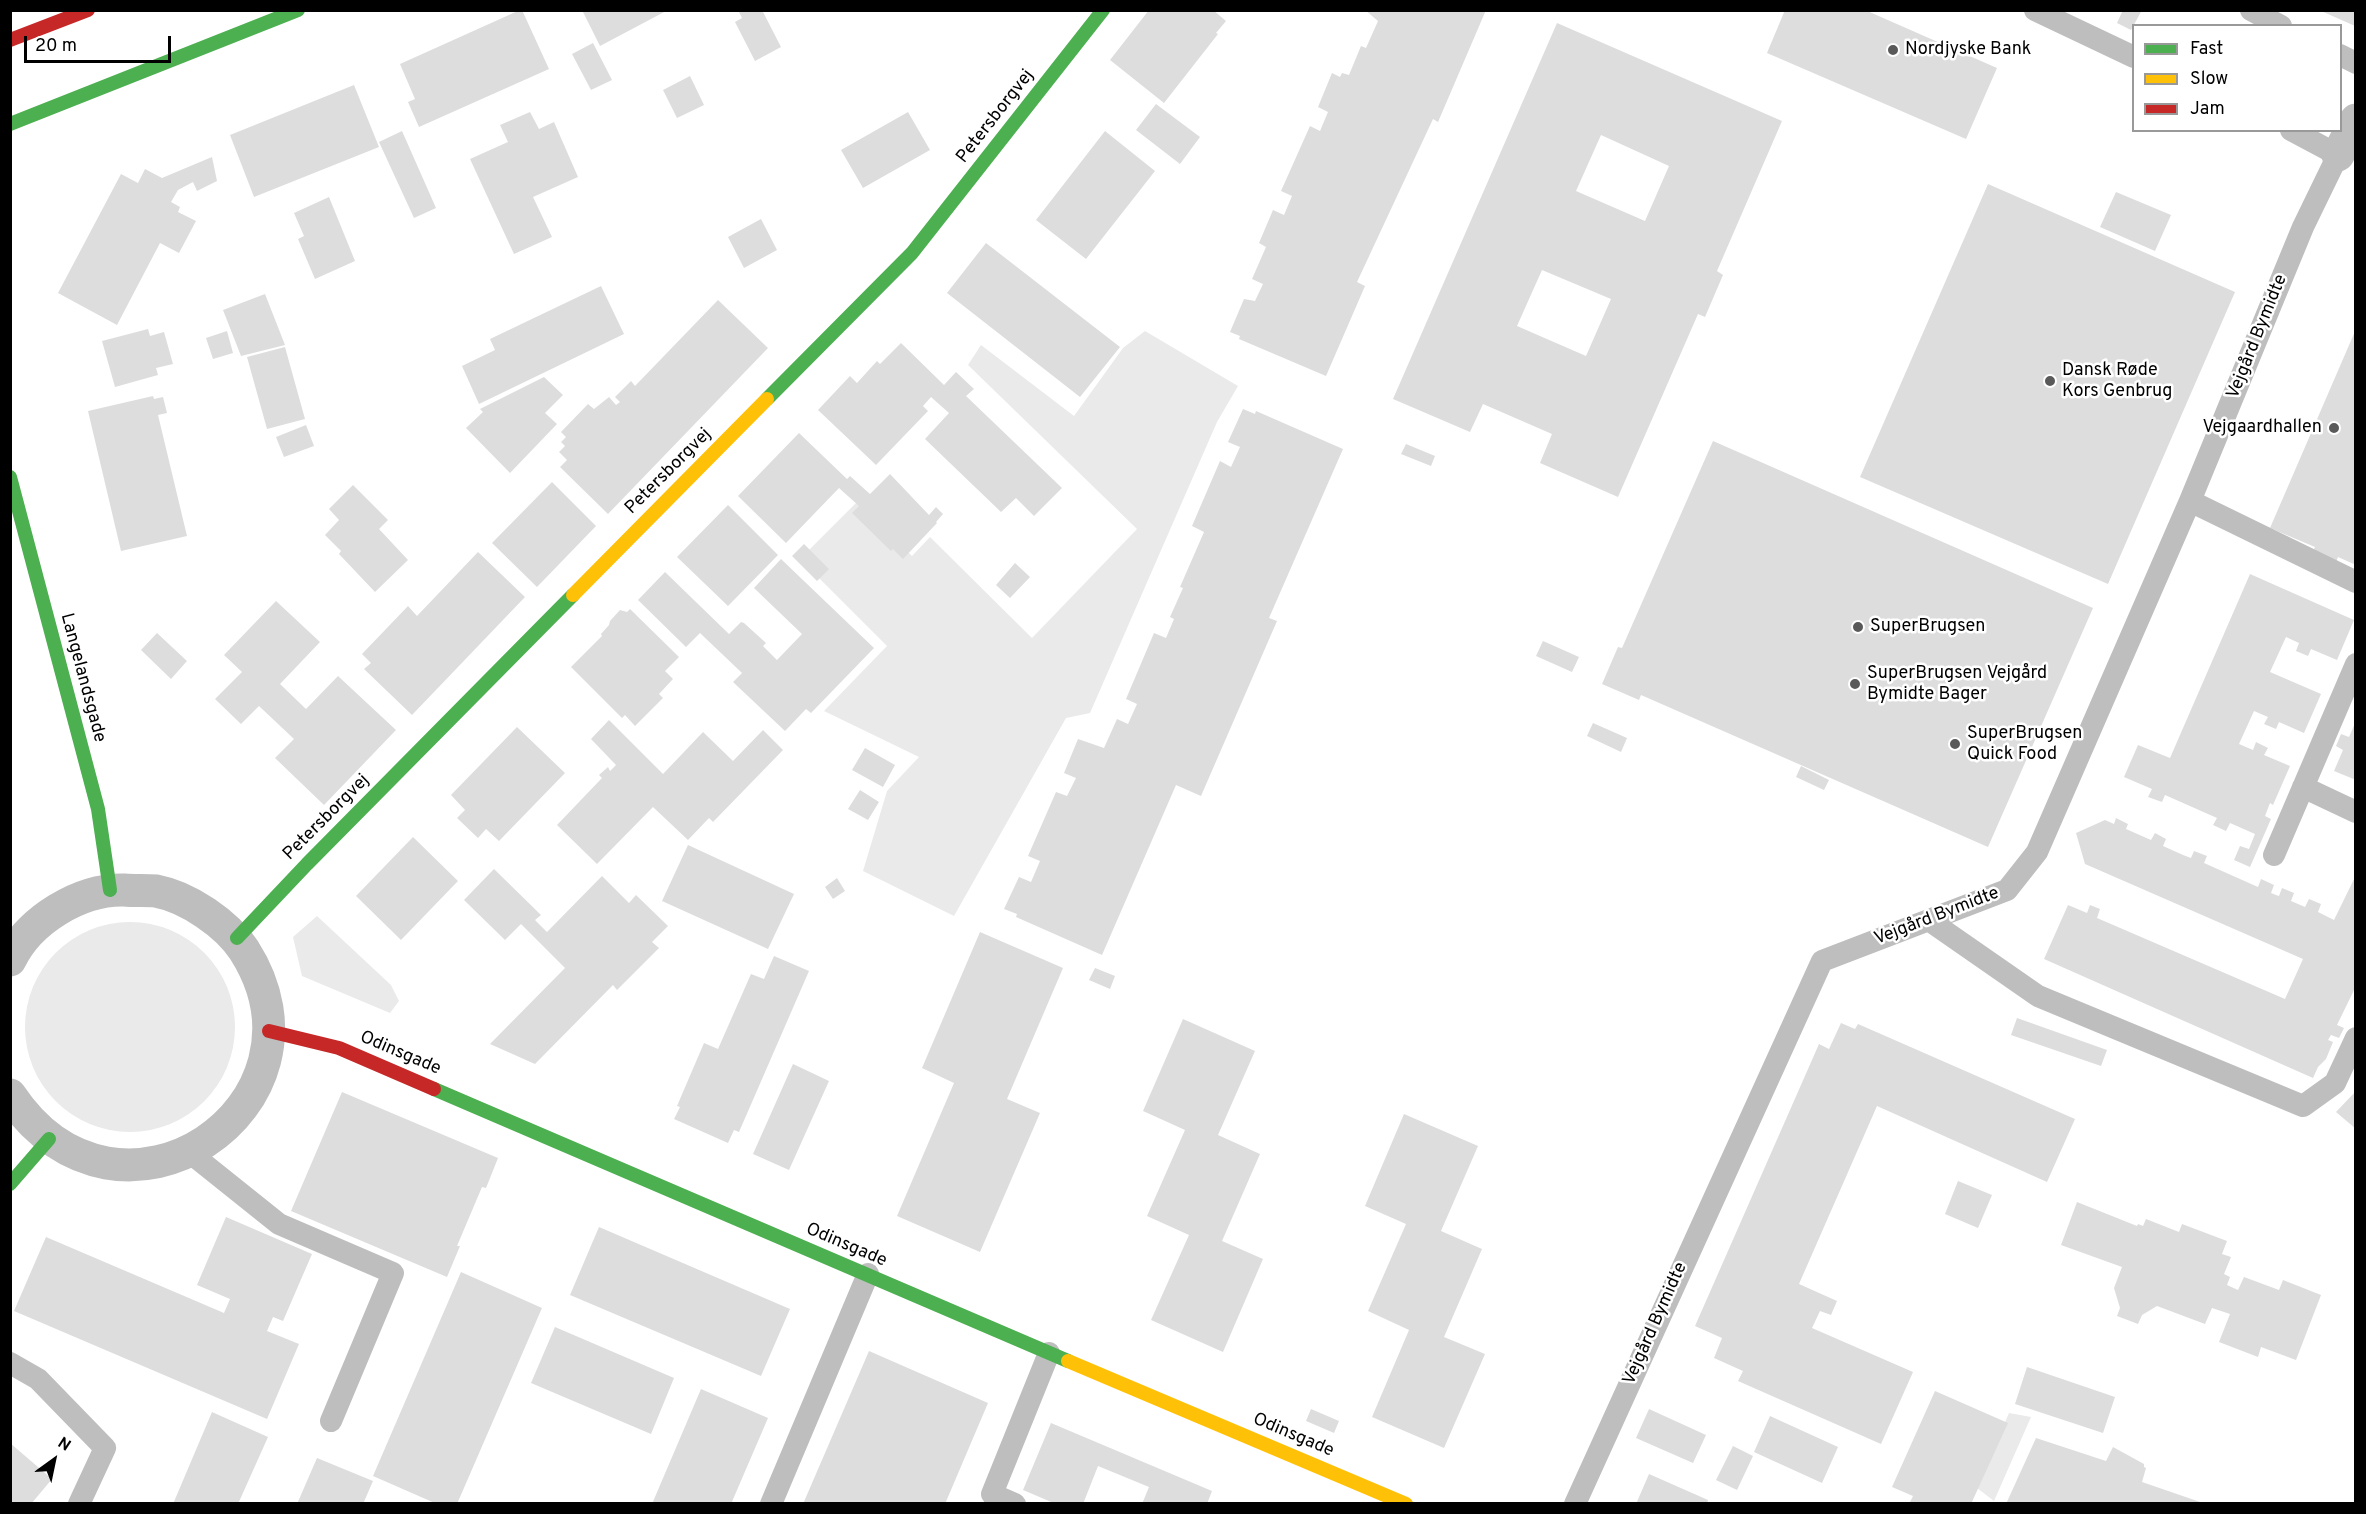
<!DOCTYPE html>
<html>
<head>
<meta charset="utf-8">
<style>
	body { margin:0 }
	#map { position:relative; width:2366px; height:1514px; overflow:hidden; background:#fff; font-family:Overpass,sans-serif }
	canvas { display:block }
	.frame { position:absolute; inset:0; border:12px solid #000; pointer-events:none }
	.legend { position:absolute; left:2132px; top:24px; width:210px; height:108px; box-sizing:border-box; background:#fff; border:2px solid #999; margin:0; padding:8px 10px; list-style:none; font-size:18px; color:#000 }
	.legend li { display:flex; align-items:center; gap:12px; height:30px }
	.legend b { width:30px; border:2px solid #999 }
	.north { position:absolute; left:24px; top:1430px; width:60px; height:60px; -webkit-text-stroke:4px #fff; paint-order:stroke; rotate:33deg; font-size:16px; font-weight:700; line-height:24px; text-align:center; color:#000 }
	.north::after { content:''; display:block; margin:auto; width:21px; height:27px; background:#000; clip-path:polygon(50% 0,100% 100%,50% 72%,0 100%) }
	.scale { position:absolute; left:24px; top:36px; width:147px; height:27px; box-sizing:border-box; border:3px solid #000; border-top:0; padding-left:8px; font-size:18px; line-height:21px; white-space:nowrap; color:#000; -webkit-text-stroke:4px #fff; paint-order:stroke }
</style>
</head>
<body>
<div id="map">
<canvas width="2366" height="1514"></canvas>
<div class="frame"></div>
<ul class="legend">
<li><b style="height:8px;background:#4caf50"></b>Fast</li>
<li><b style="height:8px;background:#ffc107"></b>Slow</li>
<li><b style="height:8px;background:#c62828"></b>Jam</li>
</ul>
<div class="north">N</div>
<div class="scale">20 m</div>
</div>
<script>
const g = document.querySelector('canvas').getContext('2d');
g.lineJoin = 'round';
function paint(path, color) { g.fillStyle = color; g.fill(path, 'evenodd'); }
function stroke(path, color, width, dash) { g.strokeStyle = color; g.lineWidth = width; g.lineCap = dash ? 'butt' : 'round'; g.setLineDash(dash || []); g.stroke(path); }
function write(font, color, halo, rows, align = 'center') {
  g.font = font + ' Overpass,sans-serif'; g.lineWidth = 5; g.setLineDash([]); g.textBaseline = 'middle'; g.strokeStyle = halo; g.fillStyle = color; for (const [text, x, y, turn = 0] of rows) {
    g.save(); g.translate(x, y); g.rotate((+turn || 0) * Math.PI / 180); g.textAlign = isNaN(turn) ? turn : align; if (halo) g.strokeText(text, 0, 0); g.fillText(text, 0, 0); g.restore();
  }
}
paint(new Path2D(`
	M1145 331 1238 386 1217 422 1090 713 1066 718 954 916 863 871 887 791 919 757 824 711 887 646 800 559 857 502 912 556 930 537 1032 638 1137 529 968 365 981 345 1074 416 1123 348Z
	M317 916 391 985 399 1001 390 1013 302 976 293 937Z
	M25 1027a105 105 0 1 1 210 0a105 105 0 1 1-210 0Z
	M2009 1413 2031 1417 1994 1501 1977 1488Z`), '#eaeaea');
paint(new Path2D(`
	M520 10H522L549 69 419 127 408 102 415 99 400 64Z
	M582 10H668L600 46Z
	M738 10H762L781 47 755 61 735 22 742 18Z
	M1149 10H1213L1226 21 1216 33 1218 34 1164 103 1110 60Z
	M1365 10H1486L1438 122 1433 119 1357 282 1365 286 1326 376 1239 339 1240 336 1230 332 1244 299 1255 301 1263 284 1252 279 1266 247 1259 243 1273 210 1284 215 1292 196 1281 191 1310 126 1320 131 1328 112 1318 107 1332 73 1340 77 1342 73 1349 75 1361 46 1366 48 1378 21Z
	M1785 10H1865L1997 68 1966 139 1767 53Z
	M2123 10H2142L2131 30 2117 23Z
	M2319 10H2356V24L2355 26Z
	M1557 23 1782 121 1717 271 1723 275 1705 317 1698 314 1618 497 1540 463 1552 434 1483 404 1470 432 1393 399ZM1601 135 1669 166 1645 221 1576 191ZM1542 270 1611 299 1586 356 1517 326Z
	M593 43 612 80 591 90 572 54Z
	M690 76 704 105 677 118 663 90Z
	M354 85 379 147 254 197 230 135Z
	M1156 104 1200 137 1180 164 1136 130Z
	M530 112 539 129 554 122 578 177 533 197 552 237 514 254 470 159 508 142 500 125Z
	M908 112 930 150 863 188 841 150Z
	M402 131 436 208 414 218 379 142Z
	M1105 131 1155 171 1086 259 1036 220Z
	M212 157 217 181 197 191 193 182 178 190 171 202 180 207 178 212 196 221 179 253 160 243 117 325 58 293 121 174 138 183 145 169 162 178Z
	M1988 184 2235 292 2108 584 1860 477Z
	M2116 192 2171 215 2155 251 2100 227Z
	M329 197 355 261 315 279 298 239 304 236 294 213Z
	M761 219 777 250 744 268 728 237Z
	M986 243 1120 347 1080 397 947 293Z
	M601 286 624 334 479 404 462 366 495 350 490 339Z
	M265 294 285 345 241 356 223 310Z
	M718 300 768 348 608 514 560 467 567 460 559 452 565 446 561 442 566 437 561 432 588 404 594 409 609 397 616 405 620 402 615 397 631 381 635 386Z
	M148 329 150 336 164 332 173 364 156 368 158 375 115 387 102 341Z
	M2356 329V565L2338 557 2335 565 2311 555 2315 547 2270 528Z
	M227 331 233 353 213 359 206 338Z
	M901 343 944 385 956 372 974 389 966 396 1062 488 1034 516 1016 498 1001 512 925 439 949 413 931 397 923 406 928 411 876 465 818 410 850 376 857 383 877 361 880 364Z
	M285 347 305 419 267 429 247 357Z
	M544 377 563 395 545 413 557 424 510 473 466 428 483 412 480 409Z
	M153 396 154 399 163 397 167 413 158 415 187 536 121 551 88 411Z
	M1243 409 1255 414 1256 411 1343 449 1269 618 1277 621 1201 796 1176 785 1102 955 1016 917 1017 914 1004 909 1019 877 1031 882 1040 861 1028 856 1056 792 1067 796 1076 778 1064 773 1078 739 1104 748 1117 719 1128 724 1137 704 1126 699 1154 633 1166 638 1174 619 1170 617 1183 588 1180 587 1204 532 1192 526 1220 461 1231 467 1240 447 1228 442Z
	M306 425 314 446 284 457 276 437Z
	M799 433 847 479 850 476 870 494 890 474 929 515 936 507 943 514 936 522 937 523 903 559 893 549 891 551 852 513 859 506 839 488 786 543 738 496Z
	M1713 441 2093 608 1988 847 1641 695 1639 700 1602 684 1618 647 1622 648Z
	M1406 444 1435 456 1431 466 1401 454Z
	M552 482 596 526 537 587 492 543Z
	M353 485 388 520 379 529 408 560 375 592 339 554 341 551 325 535 339 520 329 509Z
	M728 505 778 555 728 606 677 557Z
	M804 544 829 569 817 581 792 556Z
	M478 552 525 597 412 715 364 669 371 663 362 654 408 606 417 616Z
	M781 559 874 648 811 713 806 709 785 731 733 682 742 673 700 633 686 647 638 600 665 572 729 634 741 622 744 623 766 643 763 646 777 660 802 634 754 588Z
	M1015 563 1030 577 1010 598 996 585Z
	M2250 574 2354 620 2337 660 2311 649 2308 656 2296 651 2299 643 2286 637 2270 672 2321 694 2304 733 2279 722 2276 729 2264 724 2268 717 2254 711 2239 744 2253 750 2256 742 2268 748 2264 755 2290 766 2273 805 2270 803 2265 816 2271 819 2250 867 2234 860 2240 846 2249 849 2255 834 2230 823 2226 831 2213 825 2217 818 2165 795 2162 802 2148 797 2152 789 2124 777 2138 745 2170 758Z
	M276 601 320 642 280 684 306 709 338 676 396 730 324 805 275 758 294 739 259 706 241 724 215 699 242 672 224 655Z
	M630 609 679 657 665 671 673 679 659 694 663 698 635 726 625 715 622 718 571 667 602 636 601 634 609 625 610 621 620 610 627 612Z
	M157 633 187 661 171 679 141 650Z
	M1543 641 1579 657 1572 672 1536 656Z
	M609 720 663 774 703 732 733 761 763 730 783 750 713 822 709 818 688 840 653 807 597 864 557 825 602 778 599 775 608 767 610 771 616 765 591 739Z
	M2356 721V780L2334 771 2343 750 2336 746 2341 734 2349 737Z
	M1593 723 1627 738 1621 752 1587 736Z
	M517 727 565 773 499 841 486 829 478 838 457 818 465 810 451 795Z
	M865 748 895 765 883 787 852 770Z
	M1801 766 1829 780 1824 790 1796 777Z
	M860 790 879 802 868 820 848 809Z
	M2116 818 2128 824 2126 829 2151 840 2155 833 2166 839 2163 846 2183 855 2191 858 2194 851 2207 856 2204 863 2258 887 2261 879 2274 885 2271 893 2276 895 2279 896 2282 888 2294 893 2291 901 2305 907 2309 899 2321 904 2318 912 2334 920 2356 875V986L2337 1025 2344 1028 2339 1038 2331 1035 2328 1040 2333 1042 2326 1059 2318 1067 2313 1078 2044 959 2068 905 2087 913 2090 905 2100 909 2097 918 2285 999 2303 959 2085 864 2076 833 2105 820 2114 824Z
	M413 837 458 881 401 940 356 896Z
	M688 845 794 894 768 949 662 901Z
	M494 869 541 915 535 920 547 932 602 876 629 903 636 895 668 926 652 942 659 948 617 990 613 985 535 1064 490 1044 565 968 521 924 505 940 464 900Z
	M837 878 845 891 833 899 825 887Z
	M980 932 1063 968 1007 1099 1040 1113 980 1252 897 1216 954 1083 922 1068Z
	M774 956 809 971 739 1132 734 1130 728 1143 674 1119 680 1107 677 1106 704 1043 718 1049 751 974 764 979Z
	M1095 968 1115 976 1110 989 1089 980Z
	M2017 1018 2107 1050 2101 1066 2011 1035Z
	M1183 1019 1255 1051 1218 1135 1260 1154 1222 1241 1263 1259 1223 1352 1151 1320 1189 1235 1147 1216 1185 1130 1143 1111Z
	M1841 1023 1855 1029 1858 1024 2075 1119 2047 1182 1877 1106 1799 1284 1837 1301 1831 1315 1820 1311 1812 1328 1913 1372 1881 1444 1738 1381 1743 1371 1714 1358 1722 1338 1695 1326 1819 1044 1829 1049Z
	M793 1064 829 1081 789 1170 753 1154Z
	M2356 1091V1129L2336 1112Z
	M342 1092 498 1158 486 1188 482 1187 457 1246H460L447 1277 291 1211Z
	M1404 1114 1478 1146 1441 1231 1482 1249 1444 1337 1485 1354 1444 1448 1372 1417 1409 1330 1368 1311 1406 1224 1365 1206Z
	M1958 1181 1992 1195 1978 1228 1945 1214Z
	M2077 1202 2137 1226 2138 1224 2143 1226 2146 1219 2179 1232 2182 1224 2227 1241 2222 1254 2231 1257 2224 1274 2230 1277 2227 1285 2238 1290 2244 1277 2279 1290 2283 1280 2321 1295 2296 1360 2261 1347 2258 1357 2219 1342 2230 1314 2212 1308 2205 1324 2157 1306 2142 1315 2138 1324 2117 1316 2120 1308 2114 1288 2122 1267 2061 1245Z
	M226 1217 312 1254 283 1321 273 1317 267 1331 299 1344 267 1419 14 1311 46 1237 224 1313 230 1299 197 1285Z
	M599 1227 790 1309 761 1376 570 1295Z
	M461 1272 542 1308 457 1504H437L373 1476Z
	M555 1327 674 1378 651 1434 531 1383Z
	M869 1351 988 1403 945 1504H803Z
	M2027 1367 2115 1397 2103 1433 2015 1404Z
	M701 1389 768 1418 731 1504H652Z
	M1935 1391 2008 1423 1971 1504H1909L1913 1496 1892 1487Z
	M1311 1409 1339 1421 1334 1433 1306 1421Z
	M1649 1409 1706 1435 1693 1463 1636 1438Z
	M212 1412 268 1437 238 1504H173Z
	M1770 1416 1838 1447 1822 1483 1754 1452Z
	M1051 1423 1212 1491 1207 1504H1142L1149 1487 1098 1466 1083 1504H1056L1023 1490Z
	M2036 1438 2106 1461 2113 1447 2144 1464V1467L2146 1468 2142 1482 2206 1504H2006Z
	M10 1443 52 1479 31 1504H10Z
	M1733 1446 1753 1456 1737 1490 1716 1480Z
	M317 1458 373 1481 363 1504H297Z
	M1649 1474 1708 1500 1707 1504H1636Z`), '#ddd');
stroke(new Path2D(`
	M2035 10 2134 57
	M2251 10 2281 26
	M2340 55 2356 63
	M2190 501 2356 582
	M2303 787 2356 812
	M2274 855 2356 664
	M1930 921 2038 996 2303 1106 2335 1083 2356 1038
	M189 1152 279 1224 393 1273 331 1421
	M10 1363 38 1379 105 1448 79 1504
	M771 1504 868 1274
	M1015 1504 992 1494 1049 1353
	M1575 1504 1822 961 2007 890 2037 852 2190 501 2303 227 2338 155 2291 130`), '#bebebe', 22);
stroke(new Path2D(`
	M2338 155 2356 120
	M10 960C29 920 80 889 124 890 135 891 146 890 156 891 188 897 227 924 244 950 343 1105 119 1258 10 1095`), '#bebebe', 33);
stroke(new Path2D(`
	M10 124 298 10
	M767 399 912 253 1103 10
	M10 477 98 809 110 890
	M237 938 307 864 573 595
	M434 1089 1068 1361
	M10 1184 49 1139`), '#4caf50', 14);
stroke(new Path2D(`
	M573 595 767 399
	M1068 1361 1406 1504`), '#ffc107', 14);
stroke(new Path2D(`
	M10 40 88 10
	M269 1031 339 1048 434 1089`), '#c62828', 14);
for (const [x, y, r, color] of [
	[1893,50,6,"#595959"],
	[2050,381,6,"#595959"],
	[2334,428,6,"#595959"],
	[1858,627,6,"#595959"],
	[1855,684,6,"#595959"],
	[1955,744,6,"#595959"]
]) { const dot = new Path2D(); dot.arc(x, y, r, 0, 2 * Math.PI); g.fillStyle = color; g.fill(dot); stroke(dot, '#fff', 2); }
write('18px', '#000', '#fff', [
	["Nordjyske Bank",1905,50],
	["Dansk Røde",2062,371],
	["Kors Genbrug",2062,392],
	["Vejgaardhallen",2322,428,"right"],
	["SuperBrugsen",1870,627],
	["SuperBrugsen Vejgård",1867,674],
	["Bymidte Bager",1867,695],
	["SuperBrugsen",1967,734],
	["Quick Food",1967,755]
], 'left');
write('18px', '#000', '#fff', [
	["Petersborgvej",996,117,-52],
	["Vejgård Bymidte",2258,337,-68],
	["Petersborgvej",669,472,-45],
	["Langelandsgade",82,678,75],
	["Petersborgvej",327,818,-45],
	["Vejgård Bymidte",1937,917,-21],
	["Odinsgade",400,1054,23],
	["Odinsgade",846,1246,23],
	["Vejgård Bymidte",1656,1324,-66],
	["Odinsgade",1293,1436,23]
]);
</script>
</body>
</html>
